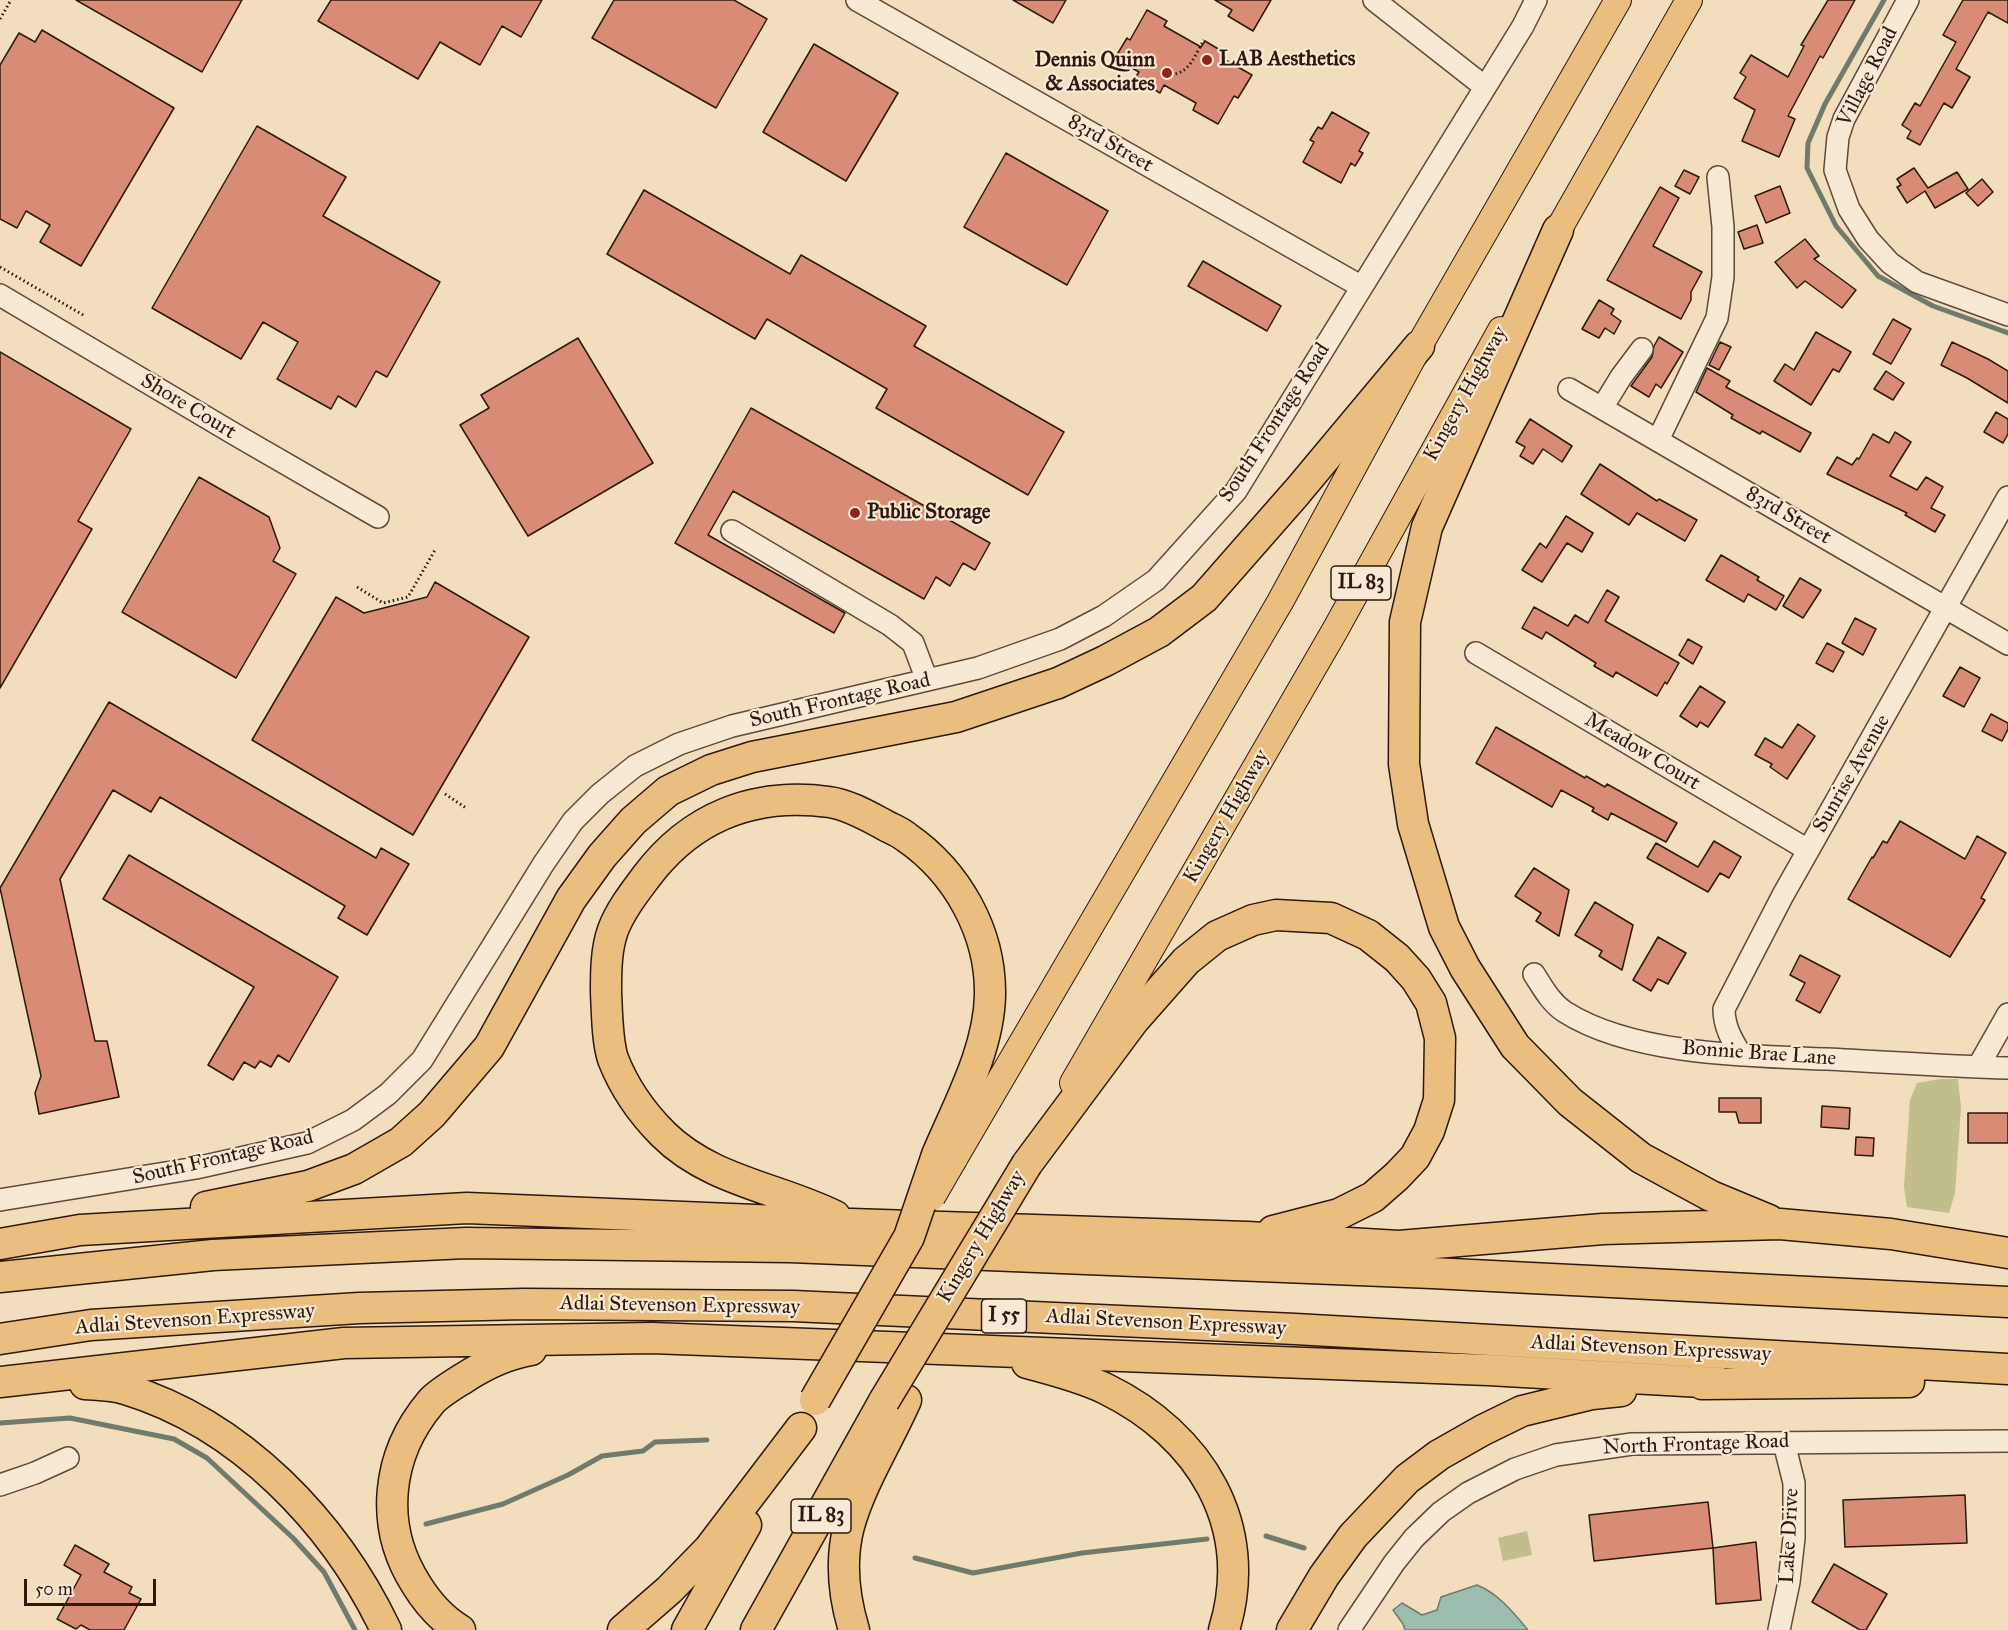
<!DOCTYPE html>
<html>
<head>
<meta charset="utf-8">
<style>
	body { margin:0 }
	#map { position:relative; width:2008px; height:1630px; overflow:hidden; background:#f2ddbd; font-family:"IM FELL Great Primer",serif }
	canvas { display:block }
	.scale { position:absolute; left:24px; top:1579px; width:132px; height:27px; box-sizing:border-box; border:3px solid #2f180d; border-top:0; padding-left:8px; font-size:18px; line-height:21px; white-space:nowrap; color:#2f180d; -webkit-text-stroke:4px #f7e9d4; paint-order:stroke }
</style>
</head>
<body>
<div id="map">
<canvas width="2008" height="1630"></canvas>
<div class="scale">50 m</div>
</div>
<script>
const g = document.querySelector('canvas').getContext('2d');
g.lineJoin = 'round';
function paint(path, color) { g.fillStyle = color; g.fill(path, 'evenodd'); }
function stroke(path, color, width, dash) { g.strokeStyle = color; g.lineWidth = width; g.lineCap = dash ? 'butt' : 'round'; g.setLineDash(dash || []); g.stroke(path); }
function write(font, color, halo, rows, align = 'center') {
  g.font = font + ' "IM FELL Great Primer",serif'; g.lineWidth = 4.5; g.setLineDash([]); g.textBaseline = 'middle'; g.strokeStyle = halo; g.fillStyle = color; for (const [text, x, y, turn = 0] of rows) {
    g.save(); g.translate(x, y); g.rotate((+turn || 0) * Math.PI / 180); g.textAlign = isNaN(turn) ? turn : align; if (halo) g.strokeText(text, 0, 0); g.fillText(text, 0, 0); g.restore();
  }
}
paint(new Path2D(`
	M1940 1079H1958L1961 1107 1955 1193 1949 1213 1907 1207 1904 1187 1910 1100 1917 1083Z
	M1527 1531 1532 1555 1503 1561 1498 1538Z`), '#c0bf8d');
const water = new Path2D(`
	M1477 1585C1499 1594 1513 1612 1528 1630H1405L1403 1624 1393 1610 1402 1603 1422 1615 1437 1610 1441 1597Z`);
paint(water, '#9cbcad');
stroke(water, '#707a6d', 1.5);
stroke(new Path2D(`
	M1884 0 1825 104 1808 143 1807 168 1836 226 1878 276 1933 306 2008 333
	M0 1423 70 1418 174 1439 207 1458 293 1538 324 1572 355 1630
	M426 1524 503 1504 568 1475 602 1456 643 1451 655 1442 707 1440
	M1266 1536 1304 1548
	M915 1558 973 1573 1082 1553 1207 1539`), '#707a6d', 5);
const building = new Path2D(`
	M76 0H242L202 72Z
	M331 0H542L521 37 502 26 480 65 440 42 418 79 318 21Z
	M614 0H734L767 19 716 108 592 38Z
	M1013 0H1066L1053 23Z
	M1215 0H1271L1253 31 1228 16 1232 10Z
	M1828 0H1855L1823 58 1820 56 1788 116 1795 119 1779 157 1742 141 1755 110 1734 98 1746 77 1740 73 1751 55 1788 77 1804 46 1801 45Z
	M1963 0H2008V23L1988 12 1956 69 1970 77 1952 108 1944 103 1920 145 1907 138 1911 131 1902 125 1915 103 1920 106 1956 42 1943 35Z
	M1147 10 1167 21 1164 26 1201 47 1205 41 1225 53 1222 58 1252 75 1238 98 1234 96 1218 124 1193 110 1196 103 1164 85 1160 93 1135 78 1139 72 1115 58 1127 38 1130 40Z
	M42 30 174 108 81 266 40 242 50 225 26 211 17 228 0 219V65L19 33 35 42Z
	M814 44 898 93 846 181 763 132Z
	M1332 112 1369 133 1359 151 1363 153 1355 166 1351 163 1341 183 1303 162 1314 142 1310 140 1318 127 1322 129Z
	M257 126 346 177 323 216 440 282 387 377 376 371 356 407 338 396 331 409 277 379 298 342 263 322 241 359 152 308Z
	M1006 153 1108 211 1067 285 964 227Z
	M1914 168 1928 188 1957 172 1968 189 1935 208 1925 191 1907 203 1897 187 1901 185 1897 179Z
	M1684 170 1699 177 1690 194 1675 186Z
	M1982 179 1993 192 1978 206 1966 193Z
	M1780 186 1790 213 1766 223 1755 196Z
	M1660 187 1679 198 1653 246 1702 272 1691 292V300L1681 319 1607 280Z
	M644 190 790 274 801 255 926 326 914 346 1064 432 1028 495 876 408 887 389 767 319 755 339 607 254Z
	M1757 225 1763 243 1744 249 1738 232Z
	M1805 239 1819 256 1814 259 1856 290 1842 308 1805 281 1797 288 1775 262Z
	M1203 261 1281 306 1267 331 1188 286Z
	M1599 300 1614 309 1611 314 1621 321 1614 334 1605 328 1599 338 1582 329Z
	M1893 319 1911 329 1891 364 1873 354Z
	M1816 332 1851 352 1839 372 1833 369 1811 405 1774 381 1785 364 1794 370Z
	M1659 337 1683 352 1661 388 1656 384 1649 397 1631 386 1652 357 1654 346Z
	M578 338 653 463 528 536 460 425 489 408 481 395Z
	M1720 342 1731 347 1719 370 1709 365Z
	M1952 342 1988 359 2008 371V403L1967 378 1941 365Z
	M0 352 131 429 78 521 92 529 0 688Z
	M1707 368 1730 381 1726 387 1811 433 1800 452 1762 431 1760 434 1731 418 1733 415 1696 392Z
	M1886 371 1904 383 1893 400 1874 389Z
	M751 408 990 543 975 570 963 563 950 586 936 577 924 599 733 491 708 535 845 613 834 633 675 543Z
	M1996 412 2008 419V434L2003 443 1984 432Z
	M1530 419 1572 446 1562 462 1543 449 1533 464 1520 456 1525 447 1516 442Z
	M1895 432 1911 442 1890 476 1917 490 1926 477 1943 487 1931 508 1945 515 1935 532 1905 515 1907 513 1827 474 1837 457 1852 465 1857 458 1859 459 1873 434 1889 443Z
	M1600 464 1657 501 1659 499 1697 520 1685 541 1637 513 1629 525 1581 494Z
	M199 477 269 517 280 548 273 561 296 574 236 678 122 612Z
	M1566 516 1593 533 1582 552 1567 543 1542 582 1522 570 1540 543 1546 548Z
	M1721 555 1759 577 1757 580 1784 596 1776 610 1748 594 1744 602 1706 580Z
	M1800 578 1821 590 1803 618 1783 606Z
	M435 582 529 637 413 835 252 740 336 597 364 613 427 597Z
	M1607 590 1619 597 1605 621 1679 663 1667 684 1665 682 1657 696 1616 672 1613 677 1594 666 1596 663 1546 632 1542 639 1522 628 1534 607 1568 626 1575 615 1588 623Z
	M1855 618 1876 629 1863 655 1842 643Z
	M1688 639 1702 647 1693 664 1679 655Z
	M1827 643 1844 652 1833 672 1816 663Z
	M1960 667 1980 678 1964 707 1943 696Z
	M1700 686 1725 702 1708 727 1700 722 1697 727 1680 716Z
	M109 702 376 858 381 848 409 864 367 935 338 918 345 906 160 797 151 812 113 790 60 879 95 1041H107L119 1097 39 1114 35 1093 41 1076 0 888Z
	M1991 714 2008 723V729L2002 741 1982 731Z
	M1798 724 1815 736 1787 779 1770 767 1772 764 1755 755 1765 738 1782 748Z
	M1496 727 1585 778 1586 776 1605 787 1607 784 1677 823 1666 842 1611 813 1608 820 1592 811 1594 808 1561 790 1552 807 1476 763Z
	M1900 821 1965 859 1977 836 2006 853 1981 898 1985 900 1950 957 1848 899 1872 857 1873 858 1883 841 1887 843Z
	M1714 841 1741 857 1729 878 1720 873 1708 892 1647 858 1656 843 1698 867Z
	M129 855 338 977 289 1062 278 1055 271 1067 260 1061 255 1068 244 1062 233 1080 208 1065 254 987 103 899Z
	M1534 868 1569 890 1559 936 1536 921 1541 913 1515 896Z
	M1595 902 1633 925 1622 970 1599 956 1602 951 1575 935Z
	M1658 937 1686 953 1668 984 1658 979 1651 991 1633 980Z
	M1800 955 1840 976 1820 1013 1796 1000 1805 983 1790 975Z
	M1719 1098H1761V1123H1739L1736 1112H1719Z
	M1822 1106 1850 1108 1849 1129 1821 1127Z
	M1968 1113H2008V1143H1968Z
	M1856 1137 1874 1138 1873 1156 1855 1155Z
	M1965 1495 1967 1543 1845 1547 1843 1500Z
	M1708 1502 1713 1548 1594 1561 1589 1515Z
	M1756 1542 1761 1600 1716 1604 1713 1548Z
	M75 1545 109 1564 104 1572 132 1587 129 1593 141 1599 124 1630H90L81 1625 76 1629 57 1619 81 1575 64 1565Z
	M1834 1564 1887 1594 1866 1630H1860L1812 1602Z`);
paint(building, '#d88c75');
stroke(building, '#2f180d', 1.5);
const minor = new Path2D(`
	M857 0 1362 287
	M1374 0 1485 87
	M1908 0 1844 119 1838 137 1835 170 1849 209 1868 239 1890 263 1917 282 2008 315
	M0 295 236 435 378 517
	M1569 389 2008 644
	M1602 408 1621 377 1642 349
	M1658 440 1717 318 1723 277V227L1718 177
	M732 531 890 625 913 643 927 680
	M1476 653 1808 850
	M1534 974C1543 988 1551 1003 1565 1012 1633 1055 1748 1056 1827 1059 1887 1062 1947 1066 2008 1068
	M1741 1055C1732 1040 1724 1027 1724 1009L1783 895 2008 497
	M1978 1067 2008 1014
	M0 1200 196 1168 307 1143 353 1120 388 1094 422 1060 544 863 573 821 600 794 635 766 679 744 732 726 978 668 1060 639 1104 616 1156 580 1236 491 1523 26 1536 0
	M0 1485 35 1473 68 1458
	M1349 1630 1394 1563 1414 1538 1441 1512 1468 1493 1515 1469 1556 1455 1632 1444 2008 1441
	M1779 1630 1789 1582 1794 1538V1483L1784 1443`);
const major = new Path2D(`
	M1548 248 1689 0
	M1073 1083 1334 632 1501 330
	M954 1159 1280 602 1419 346 1618 0`);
const highway = new Path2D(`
	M1558 230 1427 527 1405 622 1404 764 1413 824 1444 927 1465 968 1515 1046 1570 1102 1641 1158 1711 1196 1769 1220
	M1027 1164 1134 1020 1186 961 1217 936 1253 920 1276 915 1331 918 1368 935 1397 958 1416 979 1431 1003 1440 1038 1439 1100 1429 1131 1415 1157 1397 1176 1373 1197 1339 1214 1273 1231
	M206 1207 308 1186 354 1169 401 1142 432 1114 489 1047 571 899 602 856 633 821 668 791 711 770 752 757 956 717 1058 683 1105 661 1159 632 1204 598 1297 492 1419 346
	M835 1216C779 1188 710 1181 663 1134 642 1113 624 1087 613 1059 607 1041 607 1011 606 992 606 972 606 949 613 930 620 911 634 893 646 877 691 817 754 792 829 802 846 804 866 815 881 823 889 828 899 831 906 837 957 872 991 932 990 995 989 1050 958 1105 937 1155
	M0 1244 80 1230 467 1208 851 1224 1247 1237 1399 1246 1603 1229 1780 1224 1891 1234 2008 1253
	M0 1277 213 1255 466 1243 790 1247 1432 1273 2008 1302
	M0 1339 91 1325 359 1308 524 1304 793 1306 1295 1329 2008 1369
	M1027 1363C1050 1369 1086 1379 1106 1389 1200 1435 1256 1525 1224 1630
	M0 1382 344 1343 652 1338 1488 1370 1720 1383
	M85 1384C98 1385 113 1385 125 1389 241 1424 335 1523 386 1630
	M1702 1384 1909 1382
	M460 1630C442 1619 427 1602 416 1584 379 1526 386 1455 431 1402 439 1393 453 1385 464 1378 484 1365 507 1354 531 1350
	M623 1630 669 1590 709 1549 801 1428
	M687 1630 746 1525
	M756 1630 884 1401
	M854 1630C844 1597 840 1560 849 1526 861 1483 888 1441 906 1400
	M1292 1630 1324 1576 1353 1536 1407 1479 1439 1455 1483 1430 1522 1411 1592 1394 1621 1391`);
stroke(minor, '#604939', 24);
stroke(major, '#2f180d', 28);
stroke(highway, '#2f180d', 33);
stroke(new Path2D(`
	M0 19 11 0
	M1171 74C1189 75 1196 53 1204 40
	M0 267 85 316
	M357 587 383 603 408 597 435 550
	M445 794 466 808`), '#2f180d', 3, [1.5, 3]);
stroke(minor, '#f7e9d4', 21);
stroke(major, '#e9be7e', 26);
stroke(highway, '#e9be7e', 30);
const majorBridge = new Path2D(`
	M932 1197 954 1159`);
const highwayBridge = new Path2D(`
	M815 1400 909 1237 937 1155
	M884 1401 1027 1164`);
stroke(majorBridge, '#2f180d', 28, []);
stroke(highwayBridge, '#2f180d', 33, []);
stroke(majorBridge, '#e9be7e', 26);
stroke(highwayBridge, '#e9be7e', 30);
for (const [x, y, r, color] of [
	[1207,60,6,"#8f2418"],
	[1167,73,6,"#8f2418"],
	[855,513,6,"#8f2418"]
]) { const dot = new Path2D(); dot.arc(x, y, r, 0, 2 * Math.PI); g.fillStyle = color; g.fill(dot); stroke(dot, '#f7e9d4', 2); }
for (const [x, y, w] of [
	[1361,583,60],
	[1004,1316,45],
	[821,1516,60]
]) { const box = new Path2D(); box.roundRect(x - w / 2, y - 17, w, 34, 4.5); g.fillStyle = '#f7e9d4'; g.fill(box); stroke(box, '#2f180d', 1.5); }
write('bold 20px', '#2f180d', null, [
	["IL 83",1361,583],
	["I 55",1004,1316],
	["IL 83",821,1516]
]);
write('bold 21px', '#2f180d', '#f7e9d4', [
	["LAB Aesthetics",1219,60],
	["Dennis Quinn",1155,61,"right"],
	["& Associates",1155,85,"right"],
	["Public Storage",867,513]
], 'left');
write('21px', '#2f180d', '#f7e9d4', [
	["Village Road",1868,77,-63],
	["83rd Street",1110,144,30],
	["Kingery Highway",1466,394,-61],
	["Shore Court",188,407,31],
	["South Frontage Road",1275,423,-57],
	["83rd Street",1788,516,30],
	["South Frontage Road",840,701,-13],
	["Meadow Court",1642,752,31],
	["Sunrise Avenue",1852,774,-60],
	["Kingery Highway",1227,817,-60],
	["Bonnie Brae Lane",1759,1054,4],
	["South Frontage Road",223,1158,-13],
	["Kingery Highway",982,1237,-59],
	["Adlai Stevenson Expressway",680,1306,1],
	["Adlai Stevenson Expressway",195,1320,-4],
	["Adlai Stevenson Expressway",1166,1323,3],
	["Adlai Stevenson Expressway",1651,1349,3],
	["North Frontage Road",1696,1445,-2],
	["Lake Drive",1790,1536,-87]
]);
</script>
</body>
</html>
